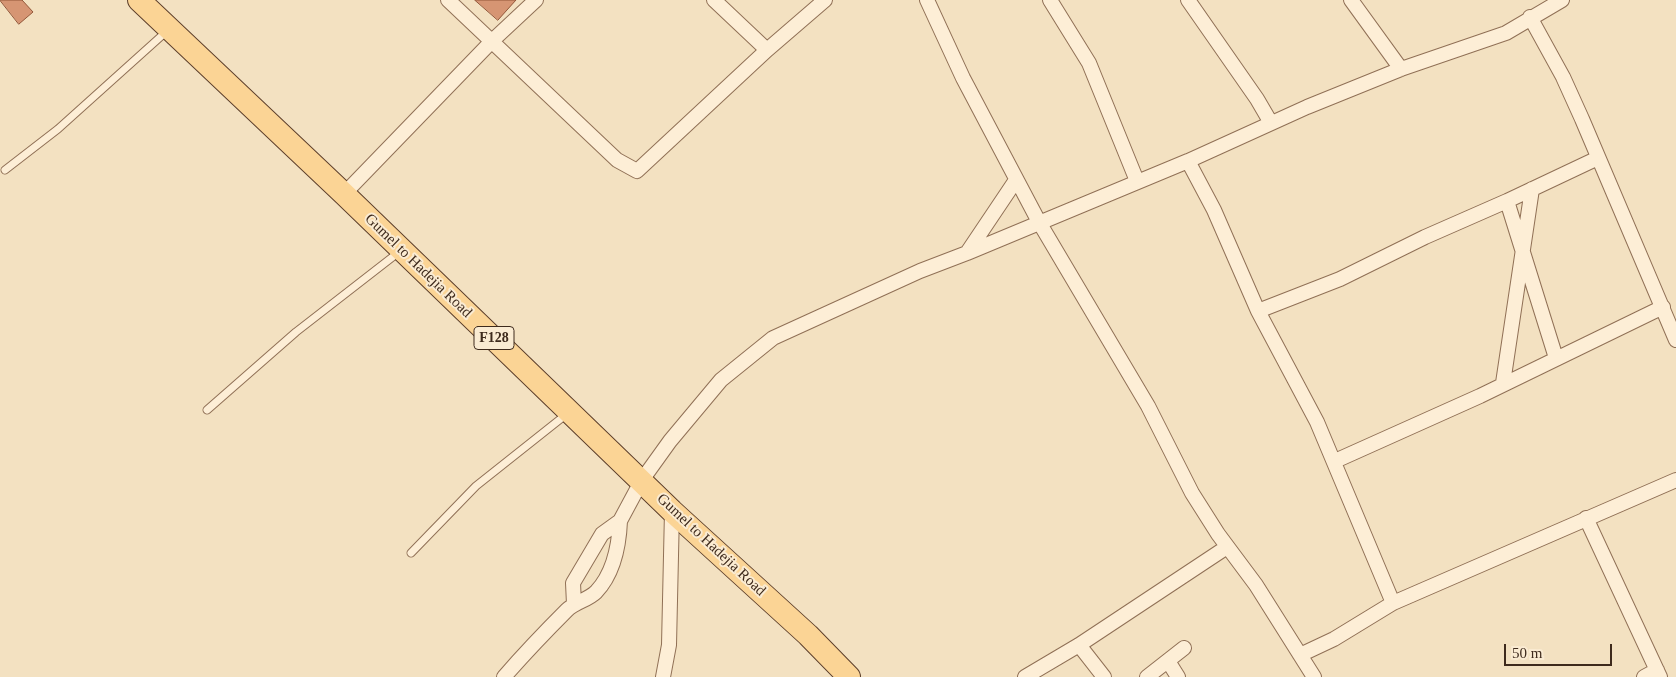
<!DOCTYPE html>
<html>
<head>
<meta charset="utf-8">
<style>
	body { margin:0 }
	#map { position:relative; width:1676px; height:677px; overflow:hidden; background:#f3e1c1; font-family:Georgia,serif }
	canvas { display:block }
	.scale { position:absolute; left:1504px; top:644px; width:108px; height:22px; box-sizing:border-box; border:2px solid #3e2a1c; border-top:0; padding-left:6px; font-size:15px; line-height:18px; white-space:nowrap; color:#3e2a1c; -webkit-text-stroke:4px #faebd2; paint-order:stroke }
</style>
</head>
<body>
<div id="map">
<canvas width="1676" height="677"></canvas>
<div class="scale">50 m</div>
</div>
<script>
const g = document.querySelector('canvas').getContext('2d');
g.lineJoin = 'round';
function paint(path, color) { g.fillStyle = color; g.fill(path, 'evenodd'); }
function stroke(path, color, width, dash) { g.strokeStyle = color; g.lineWidth = width; g.lineCap = dash ? 'butt' : 'round'; g.setLineDash(dash || []); g.stroke(path); }
function write(font, color, halo, rows, align = 'center') {
  g.font = font + ' Georgia,serif'; g.lineWidth = 4; g.setLineDash([]); g.textBaseline = 'middle'; g.strokeStyle = halo; g.fillStyle = color; for (const [text, x, y, turn = 0] of rows) {
    g.save(); g.translate(x, y); g.rotate((+turn || 0) * Math.PI / 180); g.textAlign = isNaN(turn) ? turn : align; if (halo) g.strokeText(text, 0, 0); g.fillText(text, 0, 0); g.restore();
  }
}
const building = new Path2D(`
	M0 0H22L33 12 19 24Z
	M475 0H516L498 20Z`);
paint(building, '#d69573');
stroke(building, '#925639', 1);
const lane = new Path2D(`
	M5 170 58 129 167 31
	M207 410 296 332 399 252
	M411 553 476 486 568 413`);
const street = new Path2D(`
	M448 0 617 160 637 171 767 50 825 0
	M714 0 767 50
	M927 0 963 78 1039 222 1148 406 1192 493 1218 534 1256 585 1314 677
	M1050 0 1089 63 1137 181
	M1188 0 1257 99 1271 123
	M1351 0 1401 69
	M1530 17 1563 77 1582 119 1676 340
	M1188 161 1214 210 1258 311 1317 422 1393 603
	M344 194 492 41 536 0
	M1507 201 1556 358
	M967 253 1016 180
	M1258 311 1340 279 1425 237 1507 201 1598 158
	M1503 383 1532 189
	M1335 461 1480 396 1663 307
	M1586 518 1660 677
	M574 604 573 583 602 534 620 521 642 480 670 441 721 380 773 338 920 271 967 253 1188 161 1307 107 1401 69 1506 33 1562 0
	M1079 645 1104 677
	M1300 655 1334 639 1393 603 1676 480
	M1168 661 1178 677
	M504 677C524 654 545 632 567 610 575 602 588 600 596 592 614 573 619 546 620 521
	M663 677 669 645 672 511
	M1025 677 1079 645 1227 547
	M1147 677 1184 648
	M1644 677 1657 670`);
const primary = new Path2D(`
	M139 0 344 194 672 511 808 635 849 677`);
stroke(lane, '#907056', 9);
stroke(street, '#907056', 16);
stroke(primary, '#5d3f2b', 24);
stroke(lane, '#fdeed6', 7);
stroke(street, '#fdeed6', 14);
stroke(primary, '#fbd495', 22);
for (const [x, y, w] of [
	[494,338,40]
]) { const box = new Path2D(); box.roundRect(x - w / 2, y - 11.5, w, 23, 4); g.fillStyle = '#faebd2'; g.fill(box); stroke(box, '#3e2a1c', 1); }
write('bold 14px', '#3e2a1c', null, [
	["F128",494,338]
]);
write('15px', '#3e2a1c', '#faebd2', [
	["Gumel to Hadejia Road",418,266,44],
	["Gumel to Hadejia Road",711,545,43]
]);
</script>
</body>
</html>
